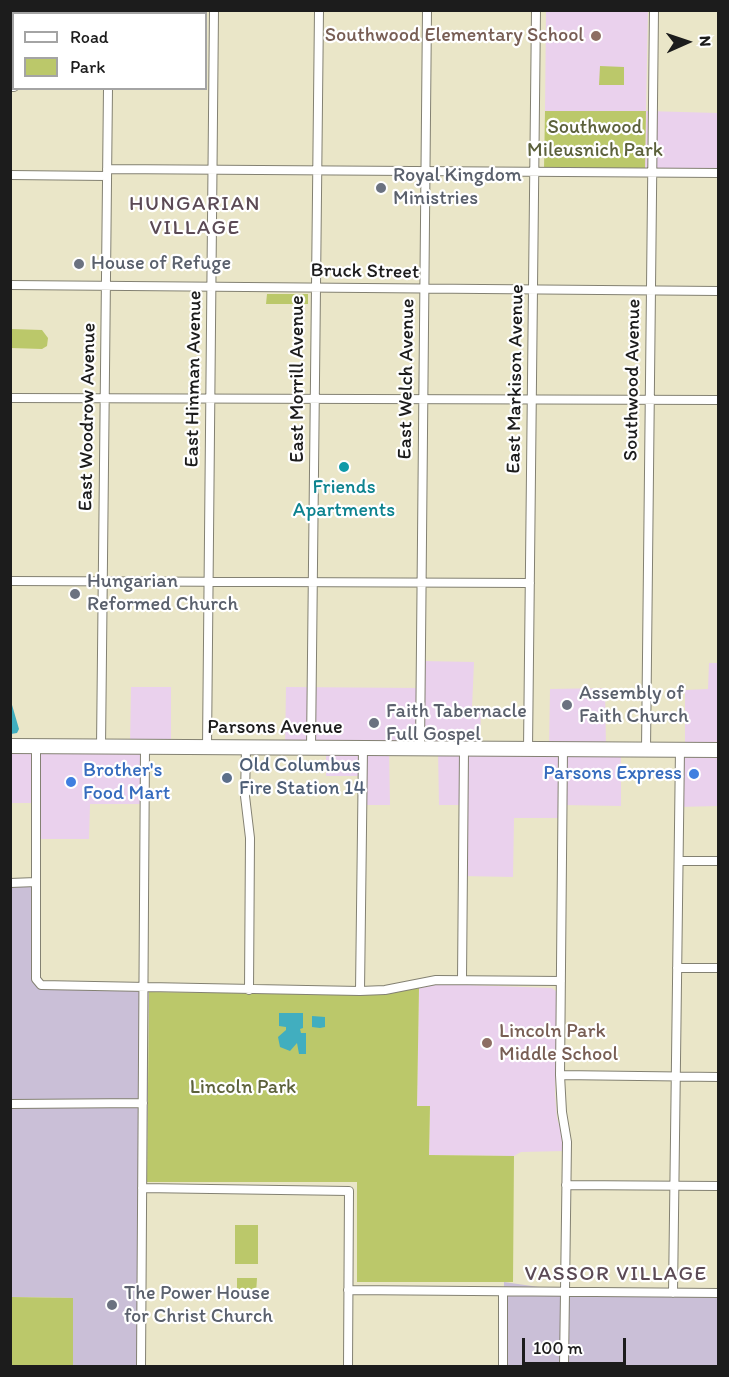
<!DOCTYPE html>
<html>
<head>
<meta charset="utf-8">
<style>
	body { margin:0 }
	#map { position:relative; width:729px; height:1377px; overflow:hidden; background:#eae6c8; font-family:Itim,sans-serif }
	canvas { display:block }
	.frame { position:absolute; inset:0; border:12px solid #1c1c1c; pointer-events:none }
	.legend { position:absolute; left:12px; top:12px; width:195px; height:78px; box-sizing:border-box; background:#fff; border:2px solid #a4a4a4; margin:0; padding:8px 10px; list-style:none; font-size:18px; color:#1c1c1c }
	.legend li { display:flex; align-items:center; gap:12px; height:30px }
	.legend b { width:30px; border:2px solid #a4a4a4 }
	.north { position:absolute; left:657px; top:12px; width:60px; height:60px; -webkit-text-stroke:4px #fff; paint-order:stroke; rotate:87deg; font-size:16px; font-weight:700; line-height:24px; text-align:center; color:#1c1c1c }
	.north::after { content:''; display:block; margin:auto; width:21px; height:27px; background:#1c1c1c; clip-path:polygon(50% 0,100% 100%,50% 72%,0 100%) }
	.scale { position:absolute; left:522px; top:1338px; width:104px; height:27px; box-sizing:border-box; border:3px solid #1c1c1c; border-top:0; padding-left:8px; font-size:18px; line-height:21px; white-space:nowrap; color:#1c1c1c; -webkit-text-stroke:4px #fff; paint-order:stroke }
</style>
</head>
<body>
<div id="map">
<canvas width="729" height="1377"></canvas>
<div class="frame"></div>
<ul class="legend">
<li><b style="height:8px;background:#fff"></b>Road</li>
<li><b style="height:16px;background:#bbc86a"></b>Park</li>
</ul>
<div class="north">N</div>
<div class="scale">100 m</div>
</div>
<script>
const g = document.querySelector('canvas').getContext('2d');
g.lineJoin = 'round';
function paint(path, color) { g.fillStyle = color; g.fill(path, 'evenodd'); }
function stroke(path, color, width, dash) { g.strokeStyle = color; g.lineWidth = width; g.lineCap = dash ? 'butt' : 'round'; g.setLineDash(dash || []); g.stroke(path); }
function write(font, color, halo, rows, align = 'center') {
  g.font = font + ' Itim,sans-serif'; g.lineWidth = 4.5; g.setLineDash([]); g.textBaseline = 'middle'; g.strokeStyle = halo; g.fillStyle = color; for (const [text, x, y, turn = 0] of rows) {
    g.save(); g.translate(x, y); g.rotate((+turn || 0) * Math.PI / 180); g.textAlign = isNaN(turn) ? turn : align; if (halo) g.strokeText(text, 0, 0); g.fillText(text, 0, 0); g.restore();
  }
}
paint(new Path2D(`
	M546 11H648L646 111 718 113V173L645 169 646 111H545Z
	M422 661 474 662 472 708H481L480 748 549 749 550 689 605 688 606 748 621 749V806L563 805V818H514L513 877 462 876 464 805H439L438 749H389L390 805H362V776H326V749H285L286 687 421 688Z
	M709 663H718V806L678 807 679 748H685V690L708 689Z
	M131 687H171V747H146L147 804H90L89 839H37V803H11V746L130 747Z
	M440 984 552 988 557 992 555 1094 557 1118 563 1137 564 1151 521 1152 514 1156 429 1155 430 1107 417 1106 419 988Z`), '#ead1ed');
paint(new Path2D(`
	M11 882H36V985L149 992 147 1182 141 1189 140 1366H73V1298L11 1297Z
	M504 1282 567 1291H718V1366H503Z`), '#cabfd7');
paint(new Path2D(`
	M600 66 624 67V85H599Z
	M545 111H646L645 169H544Z
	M267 294H308V304H266Z
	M11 329 42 330 48 338 47 346 42 349 11 348Z
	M419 988 417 1106H430L429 1155 514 1156 513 1282H357V1182H147L149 992 379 995Z
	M235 1225H258V1264H235Z
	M237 1278H257L256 1294H237Z
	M11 1297 73 1298V1366H11Z`), '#bbc86a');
paint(new Path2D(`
	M10 698 19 729 17 733 11 734Z
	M279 1013H303V1028L300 1029 301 1033H306V1054H299L297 1043 290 1051 280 1047 278 1037 286 1030V1027L279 1026Z
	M312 1016 325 1017V1027L320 1028 312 1027Z`), '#41aebf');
const minor = new Path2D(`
	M110 14V10
	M10 87H14
	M107 169 718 173
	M10 175 107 176
	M10 285 718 291
	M10 398 718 400
	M10 581 530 583
	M36 747V979L41 985 360 991 385 990 436 980 561 981
	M101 747 108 88
	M207 747 214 10
	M246 748 245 796 250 838 249 990
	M311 748 319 10
	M420 749 427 10
	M528 749 536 10
	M563 749 560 1075 562 1112 567 1142 564 1366
	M646 749 654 10
	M679 861H718
	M10 883 36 882
	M677 968H718
	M462 979 464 749
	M360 991 363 748
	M560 1075 718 1077
	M10 1104 143 1103
	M566 1185 718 1186
	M142 1188 349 1191 348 1366
	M348 1290 718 1293
	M673 1293 680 749
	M141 1366 145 747
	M503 1366V1292`);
const primary = new Path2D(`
	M10 746 718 750`);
stroke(minor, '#838172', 10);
stroke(primary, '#838172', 16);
stroke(minor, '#fff', 8);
stroke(primary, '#fff', 14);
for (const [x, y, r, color] of [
	[596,36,6,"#8d6e63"],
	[381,188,6,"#6b7280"],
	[79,264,6,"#6b7280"],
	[344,467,6,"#0f9aa8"],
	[75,594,6,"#6b7280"],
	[567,705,6,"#6b7280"],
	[374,723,6,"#6b7280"],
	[694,774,6,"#3f7fe0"],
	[227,778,6,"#5c6f8a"],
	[71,782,6,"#3f7fe0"],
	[487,1043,6,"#8d6e63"],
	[112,1305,6,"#6b7280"]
]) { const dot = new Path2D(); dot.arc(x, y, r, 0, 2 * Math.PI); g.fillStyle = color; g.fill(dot); stroke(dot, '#fff', 2); }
write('20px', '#785e54', '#fff', [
	["Southwood Elementary School",584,36],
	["Lincoln Park",499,1032,"left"],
	["Middle School",499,1055,"left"]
], 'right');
write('20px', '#5c613b', '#fff', [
	["Southwood",595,128],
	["Mileusnich Park",595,151],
	["Lincoln Park",243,1088]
]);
write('20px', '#5b616d', '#fff', [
	["Royal Kingdom",393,176],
	["Ministries",393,199],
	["House of Refuge",91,264],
	["Hungarian",87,582],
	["Reformed Church",87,605],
	["Assembly of",579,694],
	["Faith Church",579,717],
	["Faith Tabernacle",386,712],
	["Full Gospel",386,735],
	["The Power House",124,1294],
	["for Christ Church",124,1317]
], 'left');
write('20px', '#1c1c1c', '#fff', [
	["Bruck Street",365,272,1],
	["East Hinman Avenue",194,379,-89],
	["East Morrill Avenue",298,379,-90],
	["East Welch Avenue",407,379,-89],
	["East Markison Avenue",516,379,-89],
	["Southwood Avenue",633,380,-89],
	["East Woodrow Avenue",88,417,-89],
	["Parsons Avenue",275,728]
]);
write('20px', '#0d838f', '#fff', [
	["Friends",344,488],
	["Apartments",344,511]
]);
write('20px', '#4e5e75', '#fff', [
	["Old Columbus",239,766],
	["Fire Station 14",239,789]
], 'left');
write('20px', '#366cbe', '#fff', [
	["Brother's",83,771],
	["Food Mart",83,794],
	["Parsons Express",682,774,"right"]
], 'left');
g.letterSpacing = '1.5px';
write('21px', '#5b4a55', '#fff', [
	["HUNGARIAN",195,205],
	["VILLAGE",195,229],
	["VASSOR VILLAGE",616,1275]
]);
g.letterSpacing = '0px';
</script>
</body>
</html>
